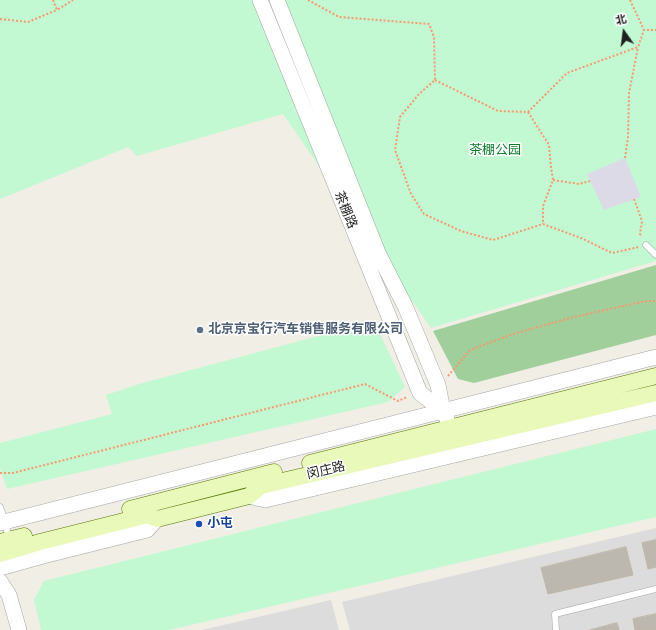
<!DOCTYPE html>
<html>
<head>
<meta charset="utf-8">
<style>
	body { margin:0 }
	#map { position:relative; width:656px; height:630px; overflow:hidden; background:#f0eee5; font-family:"Sofia Sans Condensed","Noto Sans SC",sans-serif }
	canvas { display:block }
	.north { position:absolute; left:604px; top:12px; width:40px; height:40px; -webkit-text-stroke:3px #fff; paint-order:stroke; rotate:346deg; font-size:11px; font-weight:700; line-height:16px; text-align:center; color:#1f1f1f }
	.north::after { content:''; display:block; margin:auto; width:14px; height:18px; background:#1f1f1f; clip-path:polygon(50% 0,100% 100%,50% 72%,0 100%) }
</style>
</head>
<body>
<div id="map">
<canvas width="656" height="630"></canvas>
<div class="north">北</div>
</div>
<script>
const g = document.querySelector('canvas').getContext('2d');
g.lineJoin = 'round';
function paint(path, color) { g.fillStyle = color; g.fill(path, 'evenodd'); }
function stroke(path, color, width, dash) { g.strokeStyle = color; g.lineWidth = width; g.lineCap = dash ? 'butt' : 'round'; g.setLineDash(dash || []); g.stroke(path); }
function write(font, color, halo, rows, align = 'center') {
  g.font = font + ' "Sofia Sans Condensed","Noto Sans SC",sans-serif'; g.lineWidth = 3; g.setLineDash([]); g.textBaseline = 'middle'; g.strokeStyle = halo; g.fillStyle = color; for (const [text, x, y, turn = 0] of rows) {
    g.save(); g.translate(x, y); g.rotate((+turn || 0) * Math.PI / 180); g.textAlign = isNaN(turn) ? turn : align; if (halo) g.strokeText(text, 0, 0); g.fillText(text, 0, 0); g.restore();
  }
}
paint(new Path2D(`
	M656 528V630H350L342 602Z
	M331 600 339 630H202Z`), '#dddcdc');
paint(new Path2D(`
	M656 265V335L474 383 458 379 433 331Z`), '#a0cf9b');
paint(new Path2D(`
	M0 0H656V261L431 328 283 114 137 156 128 147 0 199Z
	M374 321 405 387 388 402 7 489 0 468V443L112 414 106 395 139 384Z
	M656 429V517L169 630H41L34 600 44 581Z`), '#c3f9d2');
paint(new Path2D(`
	M625 158 641 197 604 210 587 174Z`), '#dcdae6');
const building = new Path2D(`
	M656 540V567L648 569 642 543Z
	M626 547 633 575 548 594 541 568Z
	M656 614V630H635L633 619Z
	M617 623 619 630H590Z`);
paint(building, '#bcb7af');
stroke(building, '#c1b8a8', 1);
const service = new Path2D(`
	M646 245 656 255
	M0 507 5 521 9 540
	M556 630 555 614 656 589`);
const tertiary = new Path2D(`
	M260 0 420 393 443 411
	M277 0 379 255 405 306 438 385 443 411 447 419
	M249 496 265 500 656 407
	M0 523 656 357
	M0 568 43 556 147 530 157 519
	M0 581 9 595 19 630`);
const secondary = new Path2D(`
	M310 463 656 376
	M130 509 274 472
	M0 542 24 536
	M0 554 40 542 148 515 157 519 249 496 261 486 656 393`);
stroke(service, '#a6a6a6', 7);
stroke(tertiary, '#a6a6a6', 16);
stroke(secondary, '#547706', 17);
stroke(new Path2D(`
	M53 0 57 10 73 0
	M308 0 339 17 429 24 434 37 435 80 419 94 400 117 395 150 411 194 424 214 461 231 493 240 543 224 581 238 612 253 639 247
	M630 0 644 30H656
	M0 19 28 22 57 10
	M435 80 498 111 528 112 567 73 638 47 644 30
	M528 112 549 145 551 167 553 180 543 206V224
	M625 158 628 137 629 93 638 47
	M553 180 579 184 590 181
	M634 199 642 221 640 234 642 237
	M448 376 470 350 513 334 574 317 646 301H656
	M0 473H13L365 384 398 401 407 397`), '#f9976e', 2, [2, 2]);
stroke(service, '#fff', 6);
stroke(tertiary, '#fff', 15);
stroke(secondary, '#e9f9ba', 16);
for (const [x, y, r, color] of [
	[200,330,4,"#5c6f8a"],
	[199,524,4,"#1a4fb4"]
]) { const dot = new Path2D(); dot.arc(x, y, r, 0, 2 * Math.PI); g.fillStyle = color; g.fill(dot); stroke(dot, '#fff', 1.5); }
write('13px', '#0c7e2c', '#fff', [
	["茶棚公园",495,151]
]);
write('13px', '#1f1f1f', '#fff', [
	["茶棚路",345,210,68],
	["闵庄路",326,471,-13]
]);
write('bold 13px', '#4e5e75', '#fff', [
	["北京京宝行汽车销售服务有限公司",208,330]
], 'left');
write('bold 13px', '#164399', '#fff', [
	["小屯",207,524]
], 'left');
</script>
</body>
</html>
